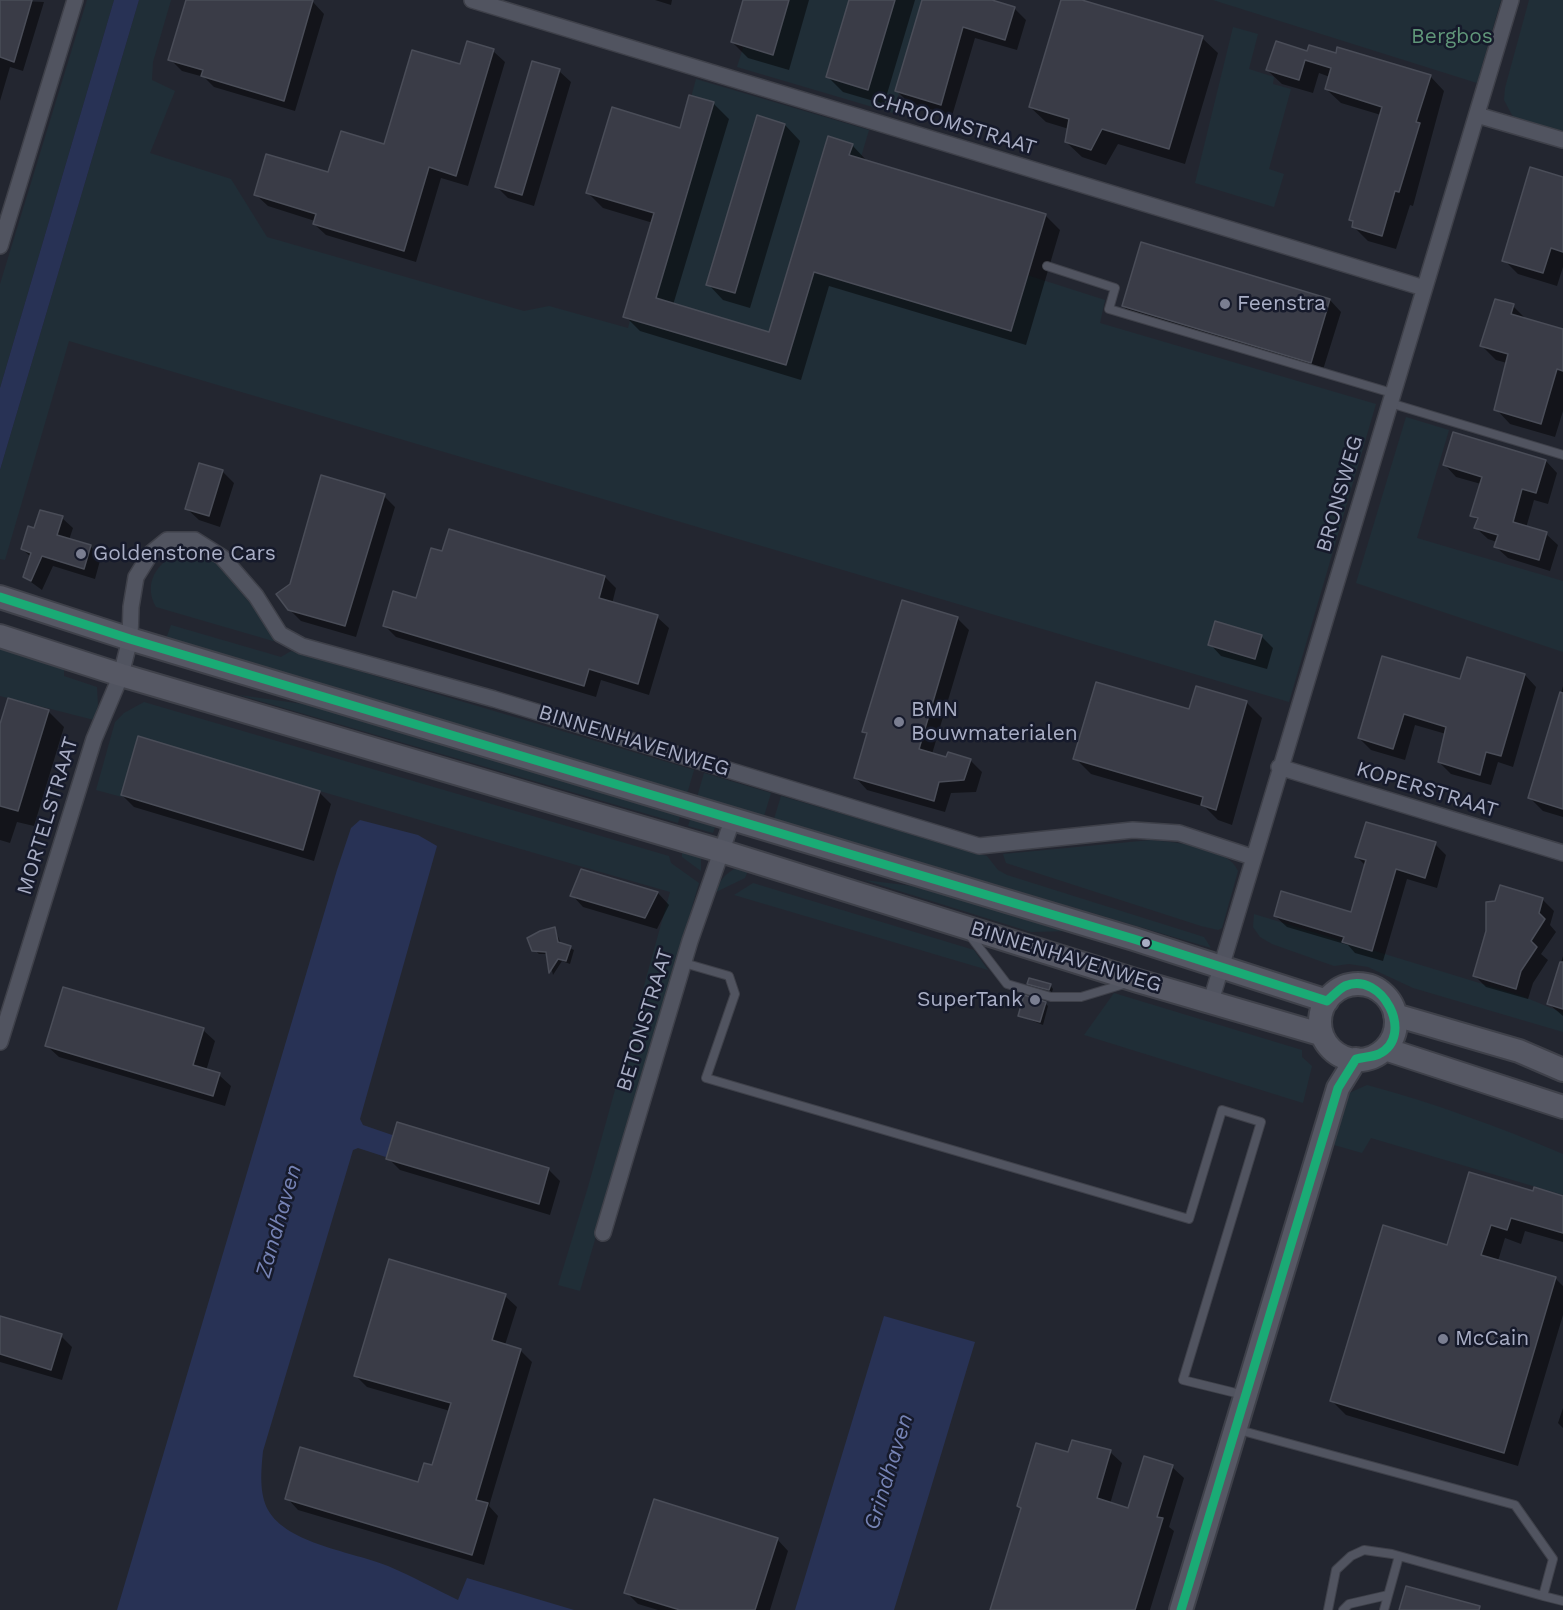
<!DOCTYPE html>
<html>
<head>
<meta charset="utf-8">
<style>
	body { margin:0 }
	canvas { display:block; background:#232630 }
</style>
</head>
<body>
<canvas width="1563" height="1610"></canvas>
<script>
const g = document.querySelector('canvas').getContext('2d');
g.lineJoin = 'round';
function paint(path, color) { g.fillStyle = color; g.fill(path, 'evenodd'); }
function stroke(path, color, width, dash) { g.strokeStyle = color; g.lineWidth = width; g.lineCap = dash ? 'butt' : 'round'; g.setLineDash(dash || []); g.stroke(path); }
function write(font, color, halo, rows, align = 'center') {
  g.font = font + ' "Work Sans",sans-serif'; g.lineWidth = 5; g.setLineDash([]); g.textBaseline = 'middle'; g.strokeStyle = halo; g.fillStyle = color; for (const [text, x, y, turn = 0] of rows) {
    g.save(); g.translate(x, y); g.rotate((+turn || 0) * Math.PI / 180); g.textAlign = isNaN(turn) ? turn : align; if (halo) g.strokeText(text, 0, 0); g.fillText(text, 0, 0); g.restore();
  }
}
paint(new Path2D(`
	M87 0H114L0 388V284Z
	M139 0H171L153 62 152 80 175 91 150 153 231 179 267 237 524 311 549 306 628 328 696 79 869 130 829 265 1013 324 1027 275 1105 300 1100 323 1376 404 1289 702 69 341 5 560 0 559V470Z
	M758 0H927L893 113 737 67Z
	M1213 0H1501L1477 83Z
	M1529 0H1563V132L1513 117 1504 100 1505 88Z
	M1233 27 1258 34 1249 69 1274 77 1273 84 1291 89 1269 169 1284 174 1274 207 1195 183Z
	M1406 417 1449 430 1417 538 1563 581V652L1356 583Z
	M189 552 216 563 280 638 273 641 156 607C141 581 161 555 189 552Z
	M171 625 281 657 291 651 694 770 687 794 166 639Z
	M0 644 64 664V676L97 687 98 706 94 720 0 696Z
	M239 695 338 709 682 810 678 823Z
	M144 702 669 856 671 863 699 883 580 1291 558 1285 588 1187 670 892 139 739 122 797 96 790 115 722 124 713Z
	M704 773 771 793 764 816 697 797Z
	M781 796 987 856 998 870 1007 875 1204 937 1211 948 774 819Z
	M692 814 717 821 713 833 688 826Z
	M1151 840C1173 842 1229 847 1238 871L1222 928 1218 930 1201 926 1006 863 1003 854Z
	M682 848 701 853V871L682 857Z
	M741 866 749 868 745 878 716 892C720 878 728 871 741 866Z
	M864 880 937 889 1070 931 1031 932Z
	M753 883 974 950 988 970 734 895Z
	M1254 914 1522 996 1563 1013V1032L1413 988 1368 967 1349 964 1334 966 1272 944 1260 937 1253 927Z
	M1114 993 1302 1050V1057L1312 1066 1303 1103 1084 1035Z
	M1367 1085C1434 1103 1499 1127 1563 1154V1195L1371 1138 1362 1153 1334 1145 1349 1093Z`), '#202e37');
paint(new Path2D(`
	M114 0H139L0 470V388Z
	M360 820 418 835 437 846 360 1119 363 1125 398 1137 392 1159 358 1148 353 1150 263 1451C261 1471 259 1493 268 1510 287 1544 354 1552 388 1566 412 1576 435 1589 458 1600L467 1578 574 1610H117L337 870 351 828Z
	M884 1316 975 1342 894 1610H795Z`), '#283255');
paint(new Path2D(`
	M0 0 44 2 23 71 10 67 0 101Z
	M187 0H306L313 2 324 14 295 111 214 87 204 77 182 71 170 59Z
	M655 0H672L671 5Z
	M745 0H809L789 70 748 58 732 42Z
	M851 0H915L884 104 843 92 828 77Z
	M923 0H986L1014 8 1026 20 1017 50 975 38 952 116 908 102 897 91Z
	M1062 0H1077L1202 38 1218 53 1185 164 1118 144 1106 165 1082 157 1066 142 1069 129 1046 122 1030 107Z
	M493 51 505 62 468 186 441 178 416 262 326 235 314 224 315 221 268 206 256 195 329 174 385 146 461 66Z
	M1308 52 1337 55 1430 76 1444 91 1413 206 1410 205 1396 249 1368 241 1353 226 1354 223 1351 219 1381 115 1341 103 1326 89 1330 77 1319 73 1313 93 1282 84 1267 70Z
	M559 71 571 82 534 206 508 198 497 187Z
	M690 97 714 104 729 119 673 305 770 334 852 145 867 161 1045 215 1060 230 1026 345 829 286 801 380 640 331 625 316 653 223 603 208 588 193 681 130Z
	M785 125 800 141 750 308 723 300 708 284Z
	M1563 179V267L1557 286 1518 274 1504 260Z
	M1330 300 1341 312 1322 373 1135 318 1123 306Z
	M1513 306 1527 320 1563 331V411L1555 437 1510 424 1496 409 1507 363 1496 360 1482 346Z
	M1546 461 1557 473 1548 504 1534 500 1526 528 1546 534 1558 545 1550 571 1508 558 1496 547 1497 542 1488 539 1476 528 1478 521 1472 515 1481 484 1456 477 1445 465Z
	M222 471 234 483 220 527 199 520 187 509Z
	M384 496 395 507 356 637 301 621 289 609 291 585Z
	M62 518 73 528 69 540 91 547 101 557 95 579 53 566 42 590 24 577 31 557 22 549 35 530Z
	M605 577 616 588 612 604 657 617 669 628 649 695 601 680 596 697 396 637 385 626 417 600Z
	M957 618 969 630 932 754 947 759 970 760 982 772 976 792 951 793 945 812 867 790 856 778 868 736 863 731Z
	M1261 636 1273 648 1267 669 1221 656 1210 644Z
	M1468 659 1525 675 1536 687 1513 767 1498 762 1491 785 1451 774 1439 762 1446 734 1415 725 1405 760 1371 750 1359 738 1461 681Z
	M1563 686V817L1543 811 1530 798Z
	M1246 702 1262 718 1232 825 1218 820 1205 807 1091 774 1075 758 1190 711Z
	M48 711 64 727 34 826 17 822 10 843 0 840V722Z
	M319 792 331 804 314 861 134 807 122 795Z
	M1435 844 1446 855 1437 888 1407 879 1383 961 1355 953 1348 945 1287 927 1275 916 1352 914 1366 866 1357 857Z
	M582 870 658 893 669 905 657 929 583 907 572 895Z
	M1542 899 1554 911 1550 925 1556 932 1541 954 1548 960 1533 983 1528 999 1486 987 1475 976Z
	M555 929 561 944 574 950 570 964 562 961 553 975 548 954H539L529 945V939Z
	M1563 956V1016L1549 1004Z
	M1029 983 1050 985 1053 989 1052 992Z
	M1045 1003 1048 1006 1043 1025 1020 1016Z
	M203 1030 215 1041 206 1071 219 1075 231 1086 225 1106 59 1057 47 1046Z
	M398 1124 549 1170 560 1181 550 1215 400 1170 388 1158Z
	M1534 1193 1563 1198V1242L1525 1231 1521 1244 1505 1238 1498 1261 1556 1279 1563 1286V1315L1518 1466 1346 1415 1332 1401 1448 1246Z
	M505 1296 517 1307 505 1345 520 1350 532 1362 489 1506 498 1516 484 1565 298 1510 287 1498 419 1484 433 1467 450 1411 367 1387 356 1376Z
	M0 1317 61 1336 72 1347 62 1380 0 1362Z
	M1563 1408V1428L1558 1423Z
	M1110 1452 1122 1463 1110 1504 1129 1509 1172 1467 1184 1478 1169 1527 1174 1531 1150 1610H992L1022 1510 1018 1506 1069 1454Z
	M777 1539 788 1551 770 1610H658L638 1604 626 1592Z`), '#0007');
const building = new Path2D(`
	M0 0H32L14 62 0 57Z
	M186 0H313L284 101 201 76 203 70 168 60Z
	M743 0H789L773 55 731 42Z
	M849 0H895L868 90 826 77Z
	M922 0H992L1015 7 1005 40 963 27 941 105 895 91Z
	M1061 0H1082L1203 36 1169 149 1102 129 1091 150 1065 142 1069 119 1029 107Z
	M467 41 494 49 456 176 429 167 404 251 313 224 316 214 254 195 266 154 328 172 341 131 384 144 412 50 460 64Z
	M1276 41 1307 51 1309 45 1336 53 1337 47 1431 75 1416 122 1420 123 1399 192 1395 191 1382 236 1352 227 1353 221 1349 220 1382 107 1325 89 1331 68 1305 60 1299 80 1266 70Z
	M532 61 560 69 522 195 495 187Z
	M689 95 714 102 656 298 769 332 828 136 853 144 849 155 1046 214 1011 331 814 272 786 365 623 317 654 213 586 193 612 107 680 128Z
	M757 115 785 124 735 293 706 285Z
	M1530 167 1563 177V252L1551 248 1543 273 1502 261Z
	M1141 242 1330 299 1311 363 1122 306Z
	M1495 299 1514 304 1511 314 1563 329V371L1557 369 1541 424 1494 410 1508 354 1480 346Z
	M1453 432 1546 460 1536 493 1522 489 1513 522 1547 532 1539 560 1494 547 1498 535 1474 528 1478 518 1470 516 1482 477 1443 465Z
	M199 463 223 470 209 516 185 509Z
	M321 475 385 494 345 626 288 610 276 594 290 584Z
	M40 510 63 516 57 535 91 545 84 569 42 556 31 581 23 577 31 553 21 549 28 526 34 528Z
	M449 529 605 576 599 598 658 615 638 684 589 669 584 686 383 626 393 591 416 598 431 548 442 551Z
	M902 600 958 617 919 749 946 757 948 752 971 759 964 780 939 782 934 801 854 778 867 733 862 732Z
	M1215 621 1262 635 1255 659 1208 645Z
	M1382 656 1460 679 1467 657 1525 674 1501 756 1486 752 1480 775 1438 762 1446 727 1404 714 1393 749 1358 738Z
	M1096 682 1189 709 1196 686 1247 701 1216 810 1201 805 1203 797 1073 759Z
	M1560 692 1563 693V809L1528 798Z
	M8 698 49 710 18 811 0 806V724Z
	M138 736 320 791 303 850 121 795Z
	M1366 822 1436 842 1425 878 1396 869 1372 951 1342 942 1344 937 1274 916 1281 891 1351 912 1366 860 1355 857Z
	M581 869 658 892 645 918 570 896Z
	M1500 885 1543 898 1539 913 1545 919 1531 941 1537 947 1521 971 1516 989 1473 976 1486 931V902L1495 901Z
	M555 927 558 942 571 946 566 961 558 959 549 973 546 952 532 951 527 938 540 931Z
	M1560 962H1563V1009L1547 1004Z
	M1029 978 1051 984 1049 990 1027 984Z
	M63 987 204 1028 193 1065 220 1073 213 1096 45 1046Z
	M1024 995 1046 1002 1040 1022 1018 1016Z
	M397 1122 549 1168 539 1204 386 1159Z
	M1469 1172 1533 1191 1534 1187 1563 1196V1233L1511 1218 1507 1230 1491 1225 1481 1255 1556 1277 1504 1453 1330 1401 1383 1225 1447 1245Z
	M389 1259 506 1294 492 1340 521 1349 476 1500 488 1503 472 1555 285 1499 300 1447 418 1482 424 1463 432 1465 451 1403 354 1376Z
	M0 1316 62 1334 51 1370 0 1354Z
	M1072 1440 1111 1450 1097 1498 1128 1508 1144 1456 1173 1465 1157 1517 1163 1518 1135 1610H990L1021 1508 1017 1506 1036 1443 1068 1452Z
	M654 1499 778 1538 755 1610H680L624 1593Z
	M1406 1586 1480 1606 1479 1610H1399Z`);
paint(building, '#3a3c47');
stroke(building, '#4a4d58', 1.5);
const lane = new Path2D(`
	M1047 266 1115 288 1109 309 1392 393
	M1390 403 1563 455
	M971 937 1007 984 1051 997H1081L1124 984
	M684 963 729 976 735 994 706 1078 1189 1219 1222 1110 1261 1122 1183 1380 1244 1395
	M1239 1430 1515 1505 1553 1559 1543 1596 1563 1601
	M1328 1610 1336 1570 1351 1556 1364 1550 1392 1554 1543 1596
	M1343 1610 1349 1604 1388 1595
	M1384 1610 1399 1556`);
const street = new Path2D(`
	M472 0 1424 288
	M1477 115 1563 140
	M0 246 75 0
	M1279 767 1563 853
	M1211 1001 1511 0
	M0 1042 94 739 121 675 130 639 131 607 136 577 151 553 167 540H195L222 557 256 596 280 634 302 646 494 699 979 846 1133 830 1179 833 1252 857
	M603 1233 690 941 732 821`);
const secondary = new Path2D(`
	M0 597 130 639 1134 939 1327 1001
	M0 636 121 675 721 851 1138 981 1320 1034
	M1320 1022a38 38 0 1 1 76 0a38 38 0 1 1-76 0Z
	M1395 1015 1519 1051 1563 1070
	M1385 1049 1563 1107
	M1181 1610 1338 1088 1356 1059`);
stroke(lane, '#3f414a', 10);
stroke(street, '#3f414a', 18);
stroke(secondary, '#3f414a', 26);
stroke(lane, '#515460', 8);
stroke(street, '#515460', 15);
stroke(secondary, '#565864', 22);
stroke(new Path2D(`
	M0 597 130 639 1134 939 1327 1001C1332 997 1339 989 1345 986 1382 970 1416 1036 1379 1054 1372 1057 1363 1057 1356 1059L1338 1088 1181 1610`), '#1aab75', 9);
for (const [x, y, r, color] of [
	[1225,304,6,"#7a7e91"],
	[81,554,6,"#7a7e91"],
	[899,722,6,"#7a7e91"],
	[1146,943,5,"#a9aec5"],
	[1035,1000,6,"#7a7e91"],
	[1443,1339,6,"#7a7e91"]
]) { const dot = new Path2D(); dot.arc(x, y, r, 0, 2 * Math.PI); g.fillStyle = color; g.fill(dot); stroke(dot, '#161a2b', 2); }
write('21px', '#609679', '#161a2b', [
	["Bergbos",1452,37]
]);
write('21px', '#a9aec5', '#161a2b', [
	["CHROOMSTRAAT",954,124,17],
	["BRONSWEG",1340,494,-74],
	["BINNENHAVENWEG",634,741,17],
	["KOPERSTRAAT",1427,790,17],
	["MORTELSTRAAT",48,816,-73],
	["BINNENHAVENWEG",1066,957,17],
	["BETONSTRAAT",645,1020,-73]
]);
write('21px', '#a9aec5', '#161a2b', [
	["Feenstra",1237,304],
	["Goldenstone Cars",93,554],
	["BMN",911,710],
	["Bouwmaterialen",911,734],
	["SuperTank",1023,1000,"right"],
	["McCain",1455,1339]
], 'left');
write('italic 22px', '#7683b5', '#161a2b', [
	["Zandhaven",279,1221,-74],
	["Grindhaven",889,1472,-73]
]);
</script>
</body>
</html>
